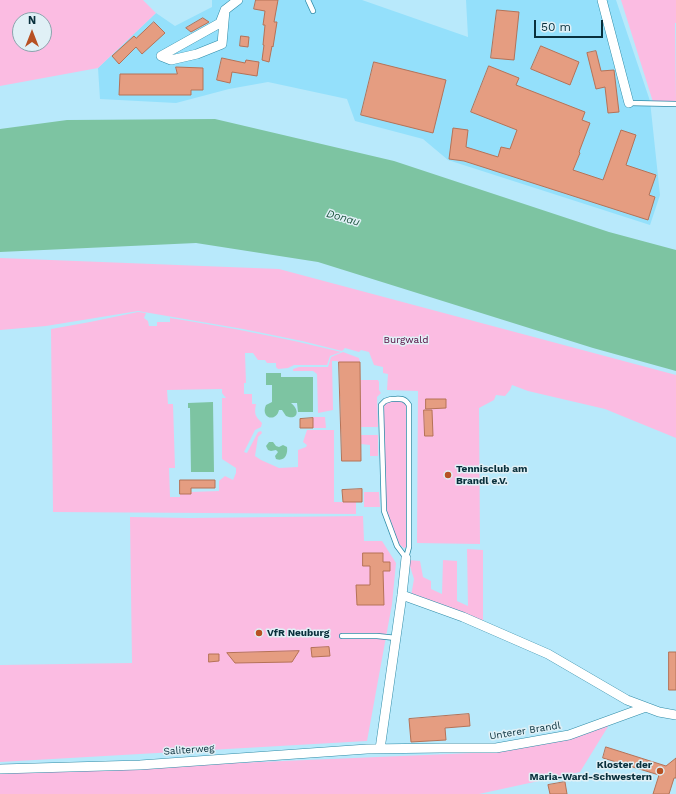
<!DOCTYPE html>
<html>
<head>
<meta charset="utf-8">
<style>
	body { margin:0 }
	#map { position:relative; width:676px; height:794px; overflow:hidden; background:#b8e9fb; font-family:"Work Sans",sans-serif }
	canvas { display:block }
	.north { position:absolute; left:12px; top:12px; width:40px; height:40px; box-sizing:border-box; background:#e0f0f6; border:1px solid #8aa3ac; border-radius:50%; rotate:0deg; font-size:11px; font-weight:700; line-height:16px; text-align:center; color:#09303c }
	.north::after { content:''; display:block; margin:auto; width:14px; height:18px; background:#b75123; clip-path:polygon(50% 0,100% 100%,50% 72%,0 100%) }
	.scale { position:absolute; left:534px; top:20px; width:69px; height:18px; box-sizing:border-box; border:2px solid #09303c; border-top:0; padding-left:5px; font-size:12px; line-height:14px; white-space:nowrap; color:#09303c; -webkit-text-stroke:3px #e0f0f6; paint-order:stroke }
</style>
</head>
<body>
<div id="map">
<canvas width="676" height="794"></canvas>
<div class="north">N</div>
<div class="scale">50 m</div>
</div>
<script>
const g = document.querySelector('canvas').getContext('2d');
g.lineJoin = 'round';
function paint(path, color) { g.fillStyle = color; g.fill(path, 'evenodd'); }
function stroke(path, color, width, dash) { g.strokeStyle = color; g.lineWidth = width; g.lineCap = dash ? 'butt' : 'round'; g.setLineDash(dash || []); g.stroke(path); }
function write(font, color, halo, rows, align = 'center') {
  g.font = font + ' "Work Sans",sans-serif'; g.lineWidth = 3; g.setLineDash([]); g.textBaseline = 'middle'; g.strokeStyle = halo; g.fillStyle = color; for (const [text, x, y, turn = 0] of rows) {
    g.save(); g.translate(x, y); g.rotate((+turn || 0) * Math.PI / 180); g.textAlign = isNaN(turn) ? turn : align; if (halo) g.strokeText(text, 0, 0); g.fillText(text, 0, 0); g.restore();
  }
}
paint(new Path2D(`
	M212 0H362L468 37 466 0H616L650 101 660 195 650 225 448 160 423 139 355 121 347 99 268 82 229 89 176 103 100 99 98 68 156 13 175 26 212 7Z`), '#94e0fb');
paint(new Path2D(`
	M0 0H143L156 13 98 68 0 86ZM20 20H44V44H20Z
	M621 0H676V23H675L676 102H653Z
	M0 258 279 269 676 375V438L605 409 528 391 512 385 510 390 505 396 496 395 494 400 479 408 480 544 417 543 418 391 387 390 388 374 383 373V367L374 365 369 352 361 350 359 352 345 348 342 351 302 341 243 329 138 311 46 326 0 330Z
	M138 312 146 313 144 318 148 321 149 326H157V322H170V318C228 327 285 338 341 352L330 356 327 365H294L288 368 278 369 276 367V363H267L265 360H258L253 353H245L246 383H244V394H252V404H256C254 414 255 416 262 423L261 427 255 430 244 452 247 453 258 432 261 431 262 433 258 437 255 456 261 460 279 468 298 467V450L306 447 307 445 303 442 307 430H334V502H356V514L53 512 51 329 90 322ZM222 389V393L226 398H222V459L236 468V473L233 480 225 476 219 481V491L191 492 190 494H180V497H170L169 468H175L173 404H168L167 390Z
	M343 352 359 358 360 362H339L337 361H332L333 410 318 413 317 374 313 371H293V369L299 367H328L331 357Z
	M360 380H378L379 382V390L381 393 377 397 378 427H361Z
	M389 401H403L407 406V547L404 548 399 544 385 511 383 406Z
	M313 417H325L326 428H313Z
	M361 435H378V456H370V445L361 444Z
	M364 492H379L380 507H364Z
	M363 516 364 541H382L396 563 392 604 367 741 0 762V665L132 663 130 517 190 518Z
	M467 549 483 550V623L411 596 414 579 408 560 420 561 423 577 431 581V589L442 594 443 560 457 561V601L468 606Z
	M609 725 580 772 479 794H0V773L496 752 570 739Z`), '#fbbce2');
paint(new Path2D(`
	M215 119 394 161 609 232 676 250V371L593 348 318 262 196 243 0 252V129L67 120Z
	M266 373H281V377H313V412H298L297 403H291C301 411 297 421 286 416L282 410H279C276 423 260 418 266 405L272 402V385H266Z
	M213 402 214 472H191L190 408H188V403Z
	M269 442H273L276 446 279 447 283 445 287 447C288 454 285 462 276 459L275 456 278 452 276 450 271 451 268 450 266 446Z`), '#7dc4a2');
const building = new Path2D(`
	M256 0H278L274 22H277L273 47 272 46 269 62 262 60 264 45H263L265 25H263L265 11 254 9Z
	M497 10 519 12 514 60 491 58Z
	M203 18 209 22 191 32 186 28Z
	M154 22 165 33 142 54 136 47 119 64 112 56 134 36 136 38Z
	M241 36 249 37 248 47 240 46Z
	M541 46 579 62 570 85 531 69Z
	M596 51 601 71 614 70 619 112 608 113 605 87 596 89 587 53Z
	M222 58 245 63 246 60 259 62 257 76 232 72 230 83 217 80Z
	M374 62 446 80 433 133 361 115Z
	M489 66 519 78 516 85 585 112 582 120 590 123 579 152 580 153 573 170 603 180 621 130 636 135 626 165 656 175 649 195 655 197 648 220 464 161 449 159 453 128 468 130 466 147 498 157 501 147 510 149 517 130 471 112Z
	M176 67 203 68V90H191V95H119L120 74H177Z
	M339 362H360L361 461H342Z
	M426 399H446V408L426 409Z
	M424 410H432L433 436H425Z
	M313 418V428H300V419Z
	M180 480H215V488H191V494H180Z
	M362 489V502H343L342 490Z
	M363 553H383V562H390V571H383L384 605H357L356 585H370V566H363Z
	M329 647 330 656 312 657 311 648Z
	M299 651 292 662 235 663 227 653Z
	M669 652H676V690H669Z
	M209 654H219V661L209 662Z
	M469 714 470 726 445 728 446 740 411 742 409 719Z
	M606 747 666 766 676 758V778H674L669 794H653L659 775 603 758Z
	M565 782 567 794H550L548 785Z`);
paint(building, '#e59d81');
stroke(building, '#b57257', 1);
const service = new Path2D(`
	M308 0 313 11
	M629 103 676 104
	M391 399C400 399 404 397 409 405V547L406 558 397 546 384 511 381 405 385 401Z
	M342 636H377L396 638`);
const minor = new Path2D(`
	M602 0 629 103
	M225 10 222 44 197 54 171 60 161 56 220 23 225 10 238 0
	M402 595 463 617 548 654 627 700 659 712 676 715
	M380 749 402 595 406 558
	M0 769 140 765 367 749 441 748H496L569 735 646 707`);
stroke(service, '#2e8ba7', 6);
stroke(minor, '#2e8ba7', 10);
stroke(service, '#fff', 4.5);
stroke(minor, '#fff', 9);
for (const [x, y, r, color] of [
	[448,475,4,"#b75123"],
	[259,633,4,"#b75123"],
	[660,771,4,"#b75123"]
]) { const dot = new Path2D(); dot.arc(x, y, r, 0, 2 * Math.PI); g.fillStyle = color; g.fill(dot); stroke(dot, '#e0f0f6', 1.5); }
write('10px', '#530a3e', '#e0f0f6', [
	["Burgwald",406,340]
]);
write('bold 10px', '#09303c', '#e0f0f6', [
	["Tennisclub am",456,469],
	["Brandl e.V.",456,481],
	["VfR Neuburg",267,633],
	["Kloster der",652,765,"right"],
	["Maria-Ward-Schwestern",652,777,"right"]
], 'left');
write('10px', '#09303c', '#e0f0f6', [
	["Unterer Brandl",525,731,-9],
	["Saliterweg",189,750,-4]
]);
write('italic 11px', '#1f563f', '#e0f0f6', [
	["Donau",343,218,16]
]);
</script>
</body>
</html>
